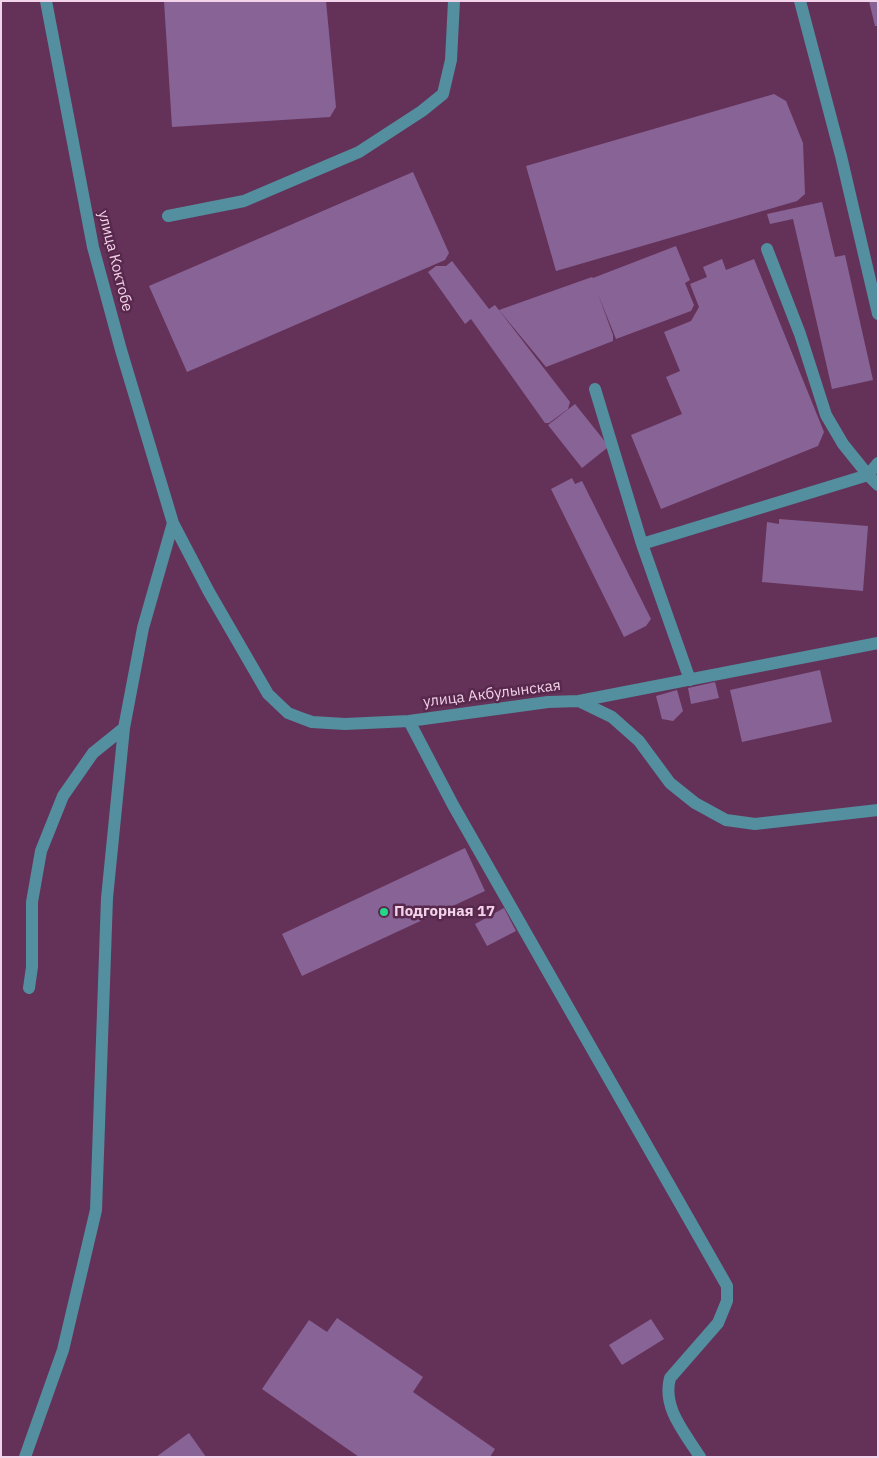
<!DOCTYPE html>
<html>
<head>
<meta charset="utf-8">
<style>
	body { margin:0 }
	#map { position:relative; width:879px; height:1458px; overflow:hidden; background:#643258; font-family:"IBM Plex Sans",sans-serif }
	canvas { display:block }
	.frame { position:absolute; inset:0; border:2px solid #f2d3e9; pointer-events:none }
</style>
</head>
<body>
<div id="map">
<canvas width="879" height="1458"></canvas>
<div class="frame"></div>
</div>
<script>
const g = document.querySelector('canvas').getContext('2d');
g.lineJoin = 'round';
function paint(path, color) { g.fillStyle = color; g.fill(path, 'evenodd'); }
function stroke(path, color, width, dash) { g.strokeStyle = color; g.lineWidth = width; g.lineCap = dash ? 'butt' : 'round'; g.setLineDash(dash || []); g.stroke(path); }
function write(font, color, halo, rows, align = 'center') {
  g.font = font + ' "IBM Plex Sans",sans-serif'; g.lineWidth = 5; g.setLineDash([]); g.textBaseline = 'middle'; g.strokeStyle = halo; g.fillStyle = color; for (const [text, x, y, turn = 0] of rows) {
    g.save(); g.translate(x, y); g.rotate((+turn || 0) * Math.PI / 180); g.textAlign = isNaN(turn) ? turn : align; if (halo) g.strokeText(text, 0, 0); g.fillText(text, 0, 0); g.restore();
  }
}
paint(new Path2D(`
	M164 1H326L336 107 330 117 172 127Z
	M869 1H878V26H875Z
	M774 94 786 101 803 143 805 194 797 201 556 271 526 166Z
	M413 172 449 253 445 260 187 372 149 286Z
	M822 202 835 257 845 255 873 380 832 389 793 219 770 224 767 214Z
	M676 246 690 280 685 283 694 305 691 311 616 339 598 294 613 335V341L546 367 499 310 592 277 593 278Z
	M722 259 726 270 754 259 824 432 818 446 661 509 631 435 682 414 666 377 680 371 664 332 691 321 699 307 690 284 707 277 703 267Z
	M452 261 489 309 495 305 570 402 568 409 549 423H545L471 319 465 324 428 272 436 266H446Z
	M575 404 607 444V448L582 468 548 425Z
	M572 478 575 484 582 481 651 619 646 626 624 637 551 489Z
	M779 519 868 526 863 591 762 582 767 522 779 524Z
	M820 670 832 722 742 742 730 690Z
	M715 682 719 698 691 704 688 688Z
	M677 690 683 711 673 721 662 719 656 696Z
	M465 848 485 891 302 976 282 934Z
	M504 908 516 931 487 946 475 924Z
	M337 1318 423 1377 413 1392 495 1449 490 1457H359L262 1389 309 1320 327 1332Z
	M651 1319 664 1339 622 1365 609 1345Z
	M189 1433 206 1457H156Z`), '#886396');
stroke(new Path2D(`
	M46 1 93 247 121 350 173 523 209 592 268 694 288 713 301 718 312 722 345 724 409 721 548 702 579 701 612 717 639 741 670 783 695 803 726 820 755 824 878 810
	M800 1 841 156 878 314
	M168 216 244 201 359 152 422 111 443 94 451 60 454 1
	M767 249 800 334 826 415 843 444 868 475 878 485
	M595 389 642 544 690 680
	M642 544 868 475 878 463
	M579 701 878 643
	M409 721 453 805 727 1286V1301L718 1323 670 1378C662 1408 685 1433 700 1457
	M29 988 32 967V902L41 851 63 796 93 753 124 728
	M25 1457 63 1350 96 1210 107 898 124 728 143 628 173 523`), '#538f9f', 12);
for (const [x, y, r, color] of [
	[384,912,5,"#23d886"]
]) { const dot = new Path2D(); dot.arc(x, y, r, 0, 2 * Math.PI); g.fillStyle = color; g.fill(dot); stroke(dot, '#58284d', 2); }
write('15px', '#f2d3e9', '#58284d', [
	["улица Коктобе",115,261,76],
	["улица Акбулынская",492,694,-7]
]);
write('bold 15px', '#f2d3e9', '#58284d', [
	["Подгорная 17",394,912]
], 'left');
</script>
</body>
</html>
